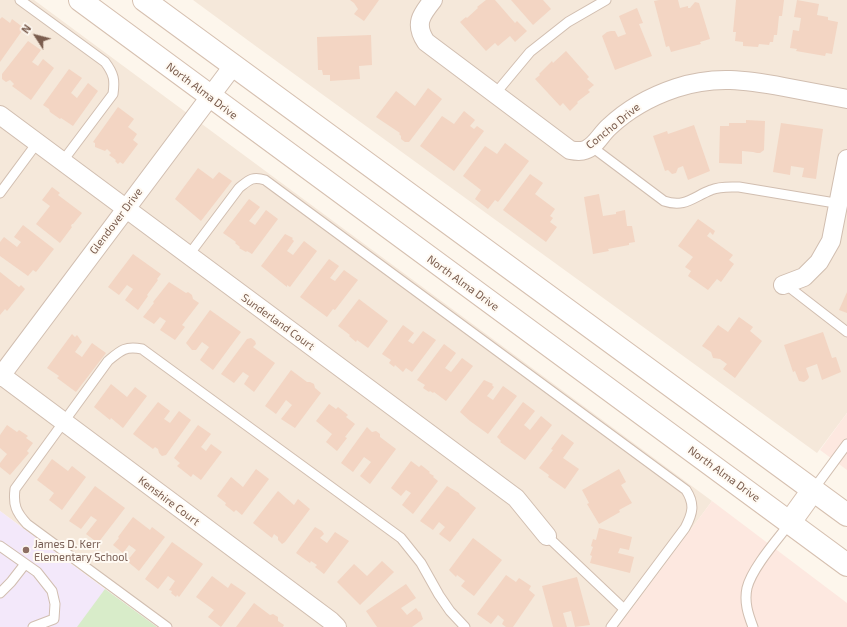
<!DOCTYPE html>
<html>
<head>
<meta charset="utf-8">
<style>
	body { margin:0 }
	#map { position:relative; width:847px; height:627px; overflow:hidden; background:#fdf6ec; font-family:"Exo 2",sans-serif }
	canvas { display:block }
	.north { position:absolute; left:16px; top:16px; width:40px; height:40px; -webkit-text-stroke:3px #fffaf3; paint-order:stroke; rotate:306deg; font-size:11px; font-weight:700; line-height:16px; text-align:center; color:#7a5c4d }
	.north::after { content:''; display:block; margin:auto; width:14px; height:18px; background:#7a5c4d; clip-path:polygon(50% 0,100% 100%,50% 72%,0 100%) }
</style>
</head>
<body>
<div id="map">
<canvas width="847" height="627"></canvas>
<div class="north">N</div>
</div>
<script>
const g = document.querySelector('canvas').getContext('2d');
g.lineJoin = 'round';
function paint(path, color) { g.fillStyle = color; g.fill(path, 'evenodd'); }
function stroke(path, color, width, dash) { g.strokeStyle = color; g.lineWidth = width; g.lineCap = dash ? 'butt' : 'round'; g.setLineDash(dash || []); g.stroke(path); }
function write(font, color, halo, rows, align = 'center') {
  g.font = font + ' "Exo 2",sans-serif'; g.lineWidth = 4; g.setLineDash([]); g.textBaseline = 'middle'; g.strokeStyle = halo; g.fillStyle = color; for (const [text, x, y, turn = 0] of rows) {
    g.save(); g.translate(x, y); g.rotate((+turn || 0) * Math.PI / 180); g.textAlign = isNaN(turn) ? turn : align; if (halo) g.strokeText(text, 0, 0); g.fillText(text, 0, 0); g.restore();
  }
}
paint(new Path2D(`
	M0 0H34L712 501 618 627H157L0 511Z
	M193 0H847V413L817 453 257 47Z`), '#f5e8da');
paint(new Path2D(`
	M847 413V470L820 450Z
	M712 501 847 603V627H618Z`), '#fde8e0');
paint(new Path2D(`
	M0 511 105 589 157 627H0Z`), '#f3e8fa');
paint(new Path2D(`
	M105 589 157 627H77Z`), '#d8ecc9');
paint(new Path2D(`
	M350 0H379L364 21 354 14 358 9 354 3Z
	M486 0H495L515 23 517 21 527 31 515 42 510 36 498 46 495 43 486 51 460 22 466 17 467 18 478 8 477 7Z
	M511 0H543L551 9 533 25Z
	M659 0H678L680 8 688 6V8H690L695 2 699 3 710 39 700 42 701 44 671 52 669 46 666 47 654 1Z
	M736 0H784L782 16H779L777 35H774L773 42H770L769 45 759 44 758 47 743 46V42L735 41 736 32H733Z
	M797 0 819 4 817 15 828 17V20L838 22 832 54 826 53 825 56 796 51 797 49 790 48 793 30 799 31 801 18 794 17Z
	M637 8 643 23 639 24 652 56 615 70 602 36 607 32 611 31H615L618 37 626 34 619 16Z
	M2 17 10 23 12 19 24 28 0 62V19Z
	M371 35 372 65 359 66 360 79 330 81V75H323L322 70H318L317 37Z
	M28 41 41 50 32 62 38 66 43 59 54 68 31 100 12 86 14 84 10 80 6 82 2 79V74Z
	M566 51 589 77 587 79 594 85 588 90 590 92 577 102 578 103 570 111 563 103 560 106 535 79 540 75 539 74 552 61 553 63Z
	M69 69 82 78 71 93 77 98 88 83 98 91 73 126 61 118 60 119 50 112 49 109 43 105Z
	M428 88 442 99 409 142H405L401 139V136L399 134 400 133 376 117 396 91 415 106Z
	M118 107 134 119 128 127 137 134 133 140 138 144 123 164 120 162 118 164 115 161 116 160 109 155 111 153 107 149 105 151 95 147V143L93 142Z
	M464 111 475 120 470 126 474 129 477 126 484 131 454 171 420 146 442 116 454 124Z
	M746 120 765 121 764 150 760 153H757L753 152 742 151V164L719 163 720 126H729V123H746Z
	M781 123 823 129 816 179 802 177 804 168 791 166 790 175 773 172Z
	M694 125 710 171 688 180 683 166 678 168 676 173 672 174 668 170 665 171 653 136 667 131 668 134Z
	M505 143 529 161 498 202 495 200 488 209 475 199 481 190 463 176 485 146 497 154Z
	M198 168 213 179 219 172 232 181 201 221 175 199Z
	M530 174 543 183 535 194 555 209 550 216 553 218 550 222 557 227 546 242 503 210Z
	M52 187 60 193 58 195 82 213 73 224H72L71 226 72 227 60 243 36 224 50 206 42 200Z
	M599 194 603 216 616 214V212L625 210 627 226H632L635 242 629 243V245L608 249 609 251 593 254 584 197Z
	M249 199 260 207 249 221 255 225 266 210 278 219 252 254 247 251 246 252 239 248 240 247 235 243 236 242 223 233Z
	M698 219 715 231 713 235 710 232 707 236 733 255 729 260 734 264 721 282 717 279 708 290 688 276 691 271 685 267 693 257 678 246Z
	M23 225 54 249 36 272 33 270 28 276 0 256V242L4 237 17 247 21 242 14 237Z
	M285 234 293 238 292 239 294 241 287 251 293 255 304 241 317 251 290 287 287 285V287L261 266Z
	M133 254 161 274 157 279 158 280 147 295 148 296 138 310 125 300 133 289 127 285 119 295 108 287Z
	M329 259 339 266 330 278 335 281 344 270 358 280 335 310 333 309 327 317 300 297Z
	M0 272 19 287 21 285 25 289 7 311 5 309 0 315Z
	M169 282 186 293 188 292 192 295 193 299 199 303 182 325 185 327 175 340 160 330 166 321 160 317 154 324 143 317 154 303 153 302Z
	M847 292V313L839 310Z
	M359 299 388 321 368 348 357 340 356 342 349 336 350 335 338 326Z
	M210 310 241 332 213 370 200 360 209 347 202 342 196 350H192L186 343Z
	M739 317 753 327 750 331 762 341 735 378 723 369 727 364 720 359 713 358 711 352 702 346 718 325 728 332Z
	M403 325 414 333 408 341 413 344 423 331 436 340 412 372 406 368 403 372 395 365 394 367 389 363 391 360 382 354Z
	M823 332 832 358 836 357 841 372 822 380 817 364 806 368 809 377 808 379 804 382 799 381 795 371 793 372 784 345Z
	M72 334 75 337 77 335 82 342 75 352 82 357 92 343 106 353 76 392 57 378 59 376 47 368Z
	M251 338 255 341 256 344 253 347 275 363 254 392 244 384 249 376 243 372 234 383 221 374 247 339Z
	M444 344 456 353 445 368 451 372 462 358 473 366 446 401 434 392 433 393 430 391 429 392 423 388 425 385 417 380Z
	M291 370 307 382H310L314 384 315 388 321 393 295 428 281 419 292 405 286 400 276 414 265 406Z
	M484 380 493 384 492 385 494 387 487 396 493 400 503 386 517 396 488 434 470 421 460 412Z
	M111 384 127 397 135 387 147 396 123 428 111 418 110 420 94 407Z
	M158 402 170 411 164 419 170 423 179 411 191 420 166 455 162 456 159 453 158 449 155 447 153 449 133 434Z
	M523 402 535 411 524 425 530 430 541 416 552 425 525 460 500 442 501 441 497 437Z
	M329 404 336 409 338 407 348 415 346 417 355 424 345 437 347 438 337 451 326 442 332 434 316 421Z
	M7 425 17 432 19 430 28 436 26 438 33 443 27 451 29 453 10 475 0 467V463L7 454 0 448V435Z
	M198 425 211 434 201 447 206 451 211 444 222 452 201 480 193 474 191 477 186 473 177 466 180 463 174 458Z
	M367 427 372 432 376 431 380 434V437L396 449 370 484 360 476 371 462 364 457 353 472 341 463Z
	M562 434 574 443 563 458 579 469 565 489 548 477 549 475 539 468 553 450 551 449Z
	M52 459 68 471 72 466 86 477 62 510 49 500 54 493 37 480Z
	M411 461 419 467 421 465 430 472 429 473 434 476 433 477 438 481 413 514 402 505 411 493 406 490 401 496 391 488Z
	M256 469 269 479 242 515 236 510 234 512 225 505 226 503 217 496 231 477 243 487Z
	M619 469 626 482 621 485 632 503 619 510 620 512 599 524 587 504 589 503 582 490Z
	M95 486 125 508 98 543 86 534 97 520 91 516 81 529 69 521Z
	M447 486 459 493 460 495 476 508 450 542 439 534 445 527 439 522 433 530 420 521Z
	M278 491 294 505 298 499 310 509 285 542 282 544 278 540V537L274 534 272 538 253 523Z
	M133 517 150 530 152 527 165 537 139 571 127 561 136 550 129 545 123 553 113 545 119 538 118 537Z
	M315 527 322 531 324 534 320 538 327 543 335 532 349 541 324 574 315 567 317 565 311 561 310 563 296 553Z
	M599 528 632 537 629 550 620 548 618 553 634 557 630 573 590 563 592 556 590 555 593 547 591 546 593 539 596 540Z
	M473 538 502 560 474 596 461 586 465 581 457 575 456 577 449 570Z
	M172 542 203 564 179 597 177 595 176 597 171 593 172 591 169 590 175 581 168 576 158 589 145 579Z
	M382 561 394 572 360 605 337 582 354 564 367 576Z
	M506 575 516 582 519 578 531 586 529 590 535 595 513 627H506L502 624 504 620 498 615 491 624 477 614Z
	M212 576 228 588 231 583 246 593 221 627 208 617 214 610 196 597Z
	M577 577 590 625 575 627 571 611 563 613 567 627H553L542 586Z
	M406 584 416 598 401 608 407 615 416 608 419 612 420 611 423 619 412 627H377L366 611Z
	M254 603 270 615 273 614 278 617V621L284 625 283 627H236Z`), '#f3d5c3');
const service = new Path2D(`
	M20 0 105 62C114 74 115 80 113 94L62 162
	M495 94 530 52 568 22 606 0
	M592 147 664 201C685 208 693 197 711 190 720 186 730 187 739 187L841 204
	M0 193 37 143
	M188 256 239 188C249 180 252 176 265 180L686 490C695 504 693 513 685 528L611 627
	M785 284 847 332
	M813 490 847 444
	M547 536 624 609
	M0 546 37 572 52 591 55 604 54 619 33 627
	M0 593 11 582 25 564
	M167 627 27 524C16 512 13 505 15 489L108 361C121 350 125 346 142 349L401 538 421 563 439 595 450 611 465 627
	M753 627C748 614 744 602 747 588 752 568 777 540 790 523`);
const minor = new Path2D(`
	M433 0C421 15 414 24 426 42L570 150C575 151 580 152 585 150 595 147 601 134 609 127 628 109 652 96 676 88 714 75 747 80 784 87 805 91 826 95 847 99
	M0 115 516 498 547 536
	M783 285 804 277 819 262 831 241 847 159
	M1 375 331 621 337 627
	M0 377 233 66`);
const secondary = new Path2D(`
	M80 0 847 565
	M144 0 847 515
	M790 522 813 490`);
stroke(service, '#d1beb0', 11);
stroke(minor, '#d1beb0', 20);
stroke(secondary, '#d6c0b0', 24);
stroke(service, '#fff', 9);
stroke(minor, '#fff', 18);
stroke(secondary, '#fff', 22);
for (const [x, y, r, color] of [
	[26,550,4,"#8d6e63"]
]) { const dot = new Path2D(); dot.arc(x, y, r, 0, 2 * Math.PI); g.fillStyle = color; g.fill(dot); stroke(dot, '#fffaf3', 1.5); }
write('11px', '#7a5c4d', '#fffaf3', [
	["North Alma Drive",202,91,37],
	["Concho Drive",613,126,-39],
	["Glendover Drive",116,221,-53],
	["North Alma Drive",463,283,36],
	["Sunderland Court",278,322,36],
	["North Alma Drive",724,474,36],
	["Kenshire Court",169,501,37]
]);
write('11px', '#785e54', '#fffaf3', [
	["James D. Kerr",34,544],
	["Elementary School",34,557]
], 'left');
</script>
</body>
</html>
